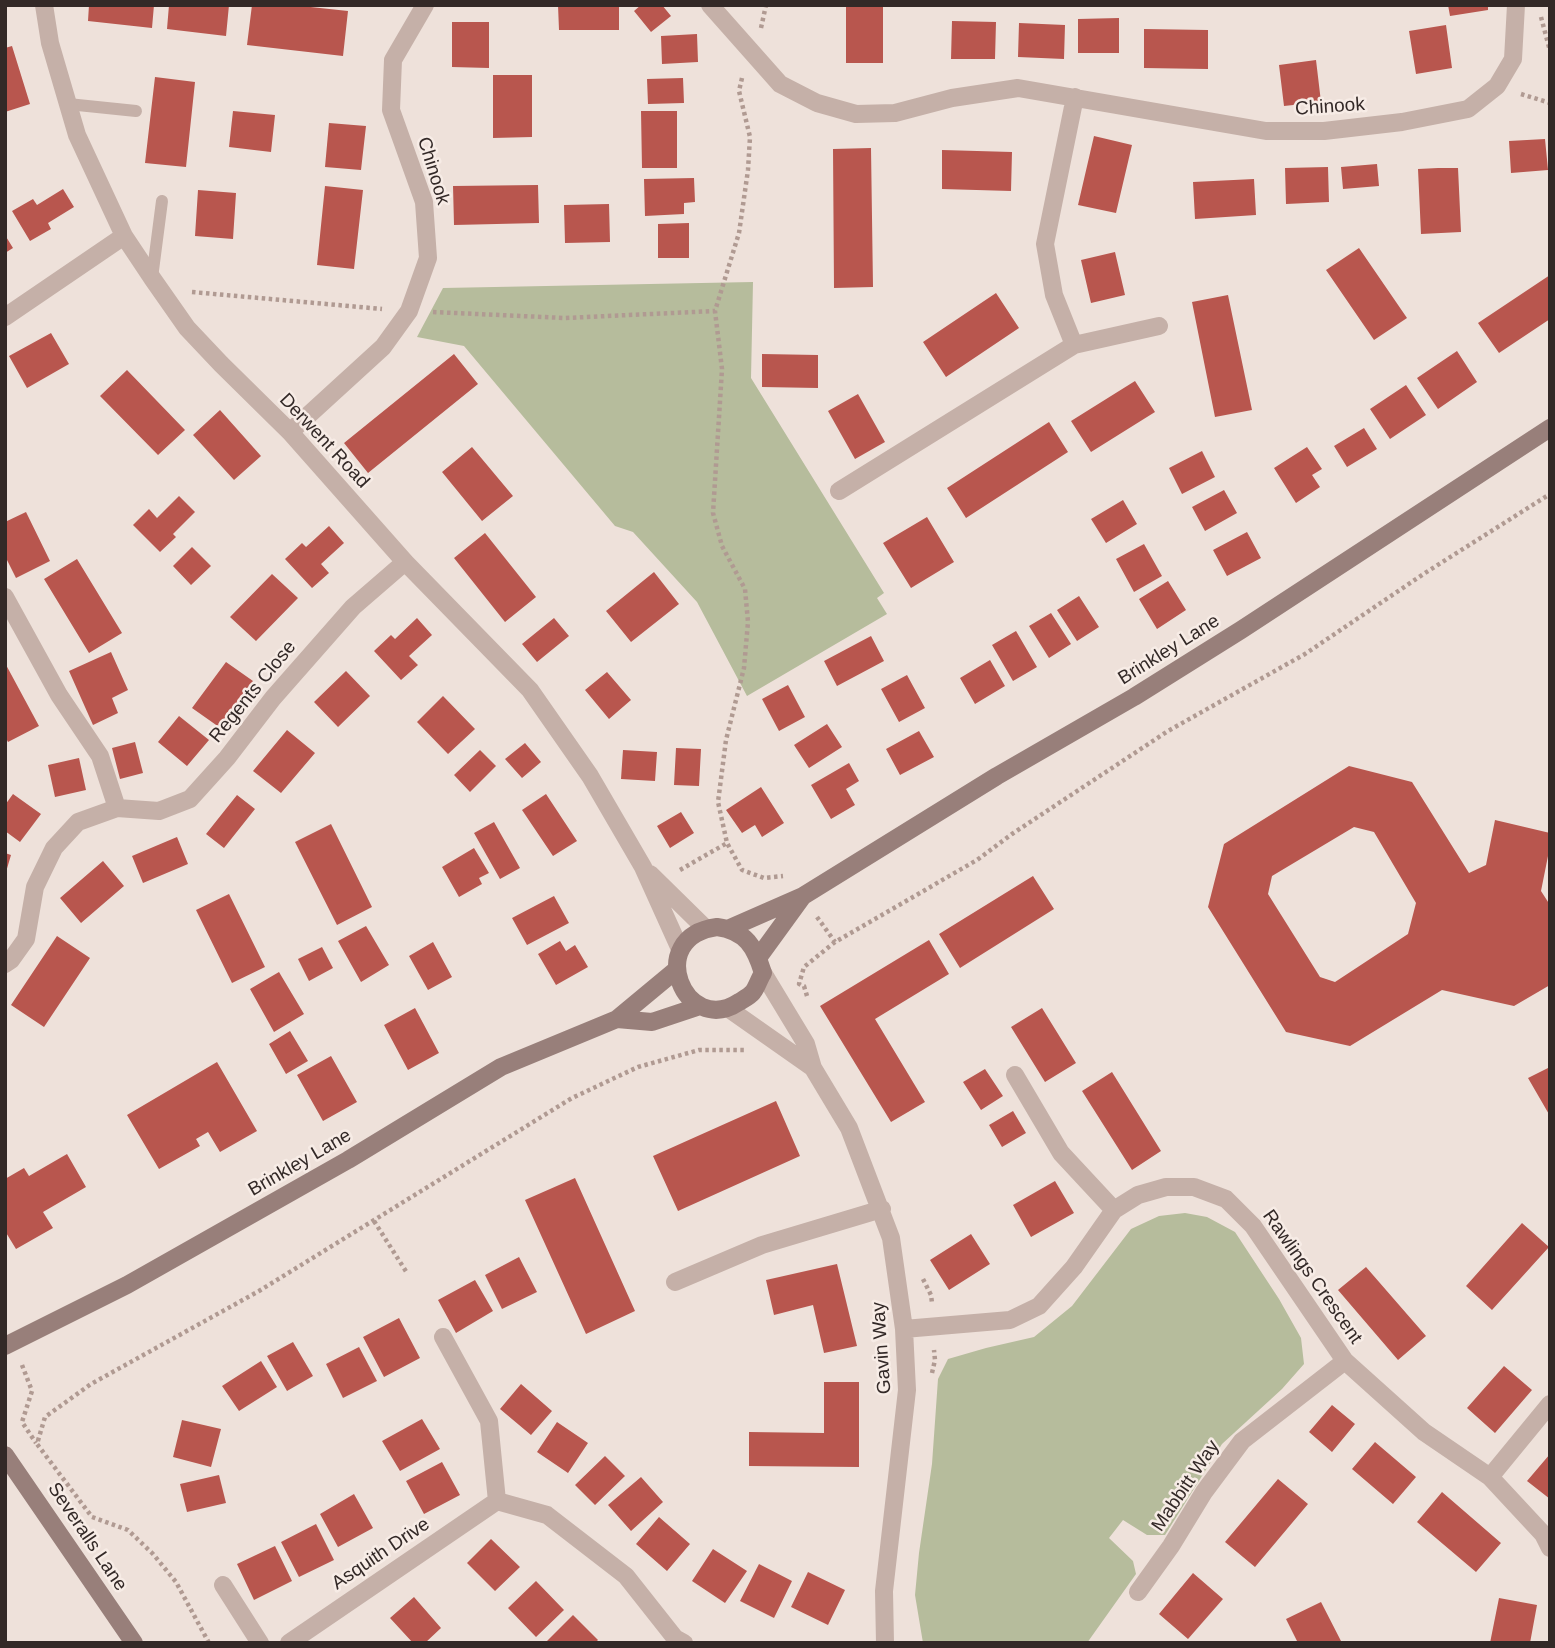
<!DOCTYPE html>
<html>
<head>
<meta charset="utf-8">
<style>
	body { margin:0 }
	#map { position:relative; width:1555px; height:1648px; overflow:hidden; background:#eee1da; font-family:Helvetica,sans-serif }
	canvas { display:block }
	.frame { position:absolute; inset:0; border:7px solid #332927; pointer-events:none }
</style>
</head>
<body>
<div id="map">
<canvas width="1555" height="1648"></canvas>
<div class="frame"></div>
</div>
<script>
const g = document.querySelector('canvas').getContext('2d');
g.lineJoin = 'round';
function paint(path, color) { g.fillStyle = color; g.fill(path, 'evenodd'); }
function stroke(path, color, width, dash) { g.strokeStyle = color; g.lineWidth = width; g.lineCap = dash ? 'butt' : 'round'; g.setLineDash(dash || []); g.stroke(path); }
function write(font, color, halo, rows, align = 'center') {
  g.font = font + ' Helvetica,sans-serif'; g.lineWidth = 5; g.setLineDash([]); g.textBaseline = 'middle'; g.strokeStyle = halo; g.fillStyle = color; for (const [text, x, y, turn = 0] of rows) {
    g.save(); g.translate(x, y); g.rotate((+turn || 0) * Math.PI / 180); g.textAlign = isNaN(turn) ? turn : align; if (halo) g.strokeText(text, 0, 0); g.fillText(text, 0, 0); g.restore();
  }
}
paint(new Path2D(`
	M753 282 751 378 884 593 877 598 887 614 747 696 697 602 633 532 615 526 464 346 417 337 443 288Z
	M1185 1213 1207 1217 1235 1232 1279 1299 1301 1338 1304 1364 1282 1389 1222 1444 1165 1535H1147L1123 1520 1109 1538 1133 1561 1136 1574 1087 1643H923L915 1595 919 1553 932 1464 938 1379 948 1359 986 1348 1034 1337 1072 1306 1131 1229 1159 1216Z`), '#b6bc9c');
paint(new Path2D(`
	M89 5H154L152 28 88 21Z
	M169 5H229L226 36 167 29Z
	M252 5H292L348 11 343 56 247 45Z
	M558 5H619V30H559Z
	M641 5H662L671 16 651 32 634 11Z
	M846 5H883V63H846Z
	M1448 5H1488V10L1450 16Z
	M1119 18V53H1078V19Z
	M952 21 996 22 995 59H951Z
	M452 22H489V68L452 67Z
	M1019 23 1065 25 1064 59 1018 57Z
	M1446 25 1452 68 1416 74 1409 31Z
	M1144 29 1208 30V69L1144 68Z
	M697 34 698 62 662 64 661 36Z
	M12 46 30 104 5 112V48Z
	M1316 60 1321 102 1284 106 1279 65Z
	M493 75H532V137L493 138Z
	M155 77 195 82 186 167 145 163Z
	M683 78 684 103 648 104 647 79Z
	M233 111 275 115 271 152 229 147Z
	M641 111H677V168H642Z
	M329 123 366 126 361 170 325 167Z
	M1094 136 1132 145 1116 213 1078 205Z
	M1545 139 1548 170 1511 173 1509 141Z
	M871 148 873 287 834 288 833 149Z
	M942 150 1012 152 1011 191 942 189Z
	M1377 164 1379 186 1343 189 1341 167Z
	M1328 167 1329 202 1286 204 1285 168Z
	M1438 168H1458L1461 232 1421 234 1418 169Z
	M694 178 695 202 684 203V214L645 216 644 179Z
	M1254 179 1256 215 1195 219 1193 182Z
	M538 185 539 223 454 225 453 186Z
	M325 186 363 190 354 269 317 265Z
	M63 189 74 207 48 223 51 229 30 241 12 211 33 199 37 205Z
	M198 190 236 193 233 239 195 236Z
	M609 204 610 242 565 243 564 205Z
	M689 223V258H658V224Z
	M5 235 13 248 5 253Z
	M1359 248 1407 318 1374 340 1326 270Z
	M1115 252 1125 295 1091 303 1081 260Z
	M1550 275V319L1499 353 1478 323Z
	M996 293 1019 328 946 377 923 342Z
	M1228 295 1252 410 1215 417 1192 302Z
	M51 333 69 364 27 388 9 356Z
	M1457 351 1477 382 1438 409 1417 378Z
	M454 354 478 384 368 473 344 443Z
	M762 354 818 355V388L762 387Z
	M127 370 185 430 158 455 100 396Z
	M1135 381 1155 412 1091 452 1071 421Z
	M1406 385 1426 415 1390 439 1370 409Z
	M858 394 885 442 855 459 828 411Z
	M220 410 261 456 234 480 193 435Z
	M1049 422 1068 452 966 518 947 488Z
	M1364 428 1377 449 1347 467 1334 446Z
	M472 447 513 496 482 521 442 472Z
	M1307 447 1322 469 1312 475 1320 487 1296 503 1274 468Z
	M1202 451 1215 477 1182 494 1169 468Z
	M1224 490 1237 513 1205 531 1192 507Z
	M179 496 195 512 173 534 176 537 160 552 133 525 149 509 157 518Z
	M1123 500 1137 524 1106 543 1091 519Z
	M26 512 50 561 16 578 5 556V522Z
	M927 517 954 562 911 588 883 543Z
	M329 526 344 543 321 564 329 573 312 588 285 559 302 543 306 547Z
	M1247 532 1261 558 1227 576 1213 550Z
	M485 533 536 597 505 622 454 558Z
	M1144 544 1162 576 1134 592 1116 559Z
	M192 547 211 566 191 585 173 566Z
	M77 559 122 633 89 653 44 579Z
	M654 572 679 604 631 642 606 611Z
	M272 574 298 598 256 641 230 617Z
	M1168 581 1186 610 1157 629 1139 599Z
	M1079 596 1099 627 1077 641 1057 610Z
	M1051 613 1071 644 1049 658 1029 626Z
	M417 618 432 635 409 656 418 665 401 680 374 651 391 635 395 639Z
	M554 618 569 636 537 662 522 644Z
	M1016 631 1037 667 1013 681 992 645Z
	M871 636 884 661 837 686 824 661Z
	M111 652 128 690 112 698 118 713 93 725 69 671Z
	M990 660 1005 686 975 704 960 678Z
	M226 662 253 681 219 727 192 708Z
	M5 663 39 726 8 742 5 736Z
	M346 671 370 696 338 727 314 702Z
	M607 672 631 700 609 719 585 690Z
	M907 675 925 708 899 722 881 689Z
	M788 685 805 717 779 731 762 699Z
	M443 696 475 729 448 754 417 722Z
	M179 716 209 740 187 766 158 742Z
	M827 724 842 747 809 768 794 745Z
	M287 730 315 753 281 793 253 771Z
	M919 731 934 757 900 775 886 749Z
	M135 742 143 773 120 779 112 748Z
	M525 743 541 762 522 778 505 759Z
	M676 748 701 749 699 786 674 785Z
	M480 750 496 766 470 792 454 775Z
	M623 750 657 752 655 781 621 779Z
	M79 758 86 790 55 797 48 765Z
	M849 763 859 781 846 789 855 805 831 819 811 785Z
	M1349 766 1412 782 1469 873 1486 865 1495 820 1550 833V846L1541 891 1550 905V985L1514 1006 1442 990 1350 1046 1286 1032 1208 907 1224 844ZM1354 827 1374 832 1416 903 1408 934 1335 982 1320 977 1268 894 1272 876Z
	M761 787 784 823 762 837 755 825 742 833 726 810Z
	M13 794 41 814 20 842 5 831V805Z
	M546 794 577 841 553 856 522 810Z
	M237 795 255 809 224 848 206 834Z
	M681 812 694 833 670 848 657 826Z
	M494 822 520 868 500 879 474 833Z
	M331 824 372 907 337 925 295 842Z
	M177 837 188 864 143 883 132 856Z
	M474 848 489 873 479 878 482 884 459 897 442 867Z
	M5 853 11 855 6 872H5Z
	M103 861 124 886 81 923 60 898Z
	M1033 876 1054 909 960 968 939 934Z
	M229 894 265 967 232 983 196 910Z
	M554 896 569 923 527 945 512 918Z
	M366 926 389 965 361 982 338 941Z
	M57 936 90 958 44 1027 11 1005Z
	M929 940 949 974 875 1019 925 1102 891 1122 820 1006Z
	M560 941 566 951 575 945 588 967 556 985 538 954Z
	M433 942 452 977 428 990 409 956Z
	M322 947 333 968 309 981 298 959Z
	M279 972 304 1014 274 1032 250 989Z
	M415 1008 439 1053 408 1070 384 1025Z
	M1042 1008 1076 1063 1045 1082 1011 1027Z
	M290 1031 308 1061 286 1074 269 1044Z
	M331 1056 357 1102 323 1121 297 1075Z
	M217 1062 257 1131 220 1152 208 1132 196 1139 200 1146 159 1169 127 1115Z
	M1550 1067V1116L1528 1078Z
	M985 1069 1003 1096 981 1110 963 1082Z
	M1112 1072 1161 1151 1132 1170 1082 1091Z
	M776 1101 800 1156 678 1211 653 1156Z
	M1013 1111 1026 1133 1002 1147 989 1125Z
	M67 1154 86 1187 43 1212 53 1228 16 1249 5 1231V1179L24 1168 29 1176Z
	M575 1178 635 1311 586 1334 525 1200Z
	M1055 1181 1074 1213 1031 1237 1013 1205Z
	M1522 1223 1549 1247 1492 1310 1466 1286Z
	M971 1234 990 1264 949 1290 930 1260Z
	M519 1257 537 1292 502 1309 485 1275Z
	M837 1264 857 1346 824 1353 813 1305 774 1315 766 1280Z
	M1366 1267 1426 1336 1398 1360 1338 1290Z
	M475 1280 493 1311 456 1333 438 1300Z
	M399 1318 420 1358 384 1377 363 1337Z
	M293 1342 313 1376 287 1391 267 1356Z
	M359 1347 377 1381 343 1398 326 1364Z
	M261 1361 277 1387 239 1411 222 1386Z
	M1504 1366 1532 1390 1495 1433 1467 1408Z
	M824 1382H859V1467L749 1466V1432L824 1433Z
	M521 1384 552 1411 531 1435 500 1409Z
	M1332 1405 1355 1424 1332 1452 1309 1432Z
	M422 1419 440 1449 400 1471 382 1441Z
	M182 1420 221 1429 211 1467 173 1457Z
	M557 1422 588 1443 568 1473 537 1452Z
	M1375 1442 1416 1477 1393 1504 1352 1469Z
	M1550 1454V1499L1527 1481Z
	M605 1456 625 1476 595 1505 575 1485Z
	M442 1462 460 1495 424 1514 406 1481Z
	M219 1475 226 1503 187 1512 180 1484Z
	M641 1477 663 1502 631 1531 608 1505Z
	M1278 1479 1308 1504 1255 1567 1225 1542Z
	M1442 1492 1501 1543 1476 1572 1417 1522Z
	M354 1494 373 1528 338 1547 320 1514Z
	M659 1517 690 1544 667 1571 636 1544Z
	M316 1524 334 1560 299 1577 281 1542Z
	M491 1539 520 1567 495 1591 467 1563Z
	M275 1546 292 1581 254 1600 237 1564Z
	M713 1549 747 1571 725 1603 692 1581Z
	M759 1564 792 1581 774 1618 740 1601Z
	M808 1572 845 1590 828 1625 791 1607Z
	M1193 1573 1223 1599 1188 1639 1159 1614Z
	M536 1581 564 1610 536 1637 508 1608Z
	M414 1597 441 1628 425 1643H413L390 1618Z
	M1499 1598 1537 1605 1530 1643H1490Z
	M1321 1602 1342 1643H1298L1286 1619Z
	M573 1615 598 1640 595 1643H545Z`), '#b8564e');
stroke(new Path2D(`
	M1541 17 1550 51
	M761 28 766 5
	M742 78 739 91 750 137 748 170 739 233 715 311 722 369 713 513 722 546 745 589 748 622 744 668 726 740 718 802 727 843 742 870 764 878 783 876
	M1521 94 1550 103
	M192 292 382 309
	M433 312 565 318 715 311
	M680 870 727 843
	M817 917 835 942
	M807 996 804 986 799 984 804 967 835 942 977 860 1012 834 1168 731 1305 654 1425 573 1550 494
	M374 1221 407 1273
	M923 1279 931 1295 932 1303
	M22 1365 32 1391 22 1422 36 1443
	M932 1373 935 1360 934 1350
	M209 1643 176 1582 153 1554 128 1530 92 1517 37 1444 45 1417 91 1384 259 1291 572 1098 638 1067 699 1050H744`), '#b09a92', 4.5, [3.5, 3.5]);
stroke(new Path2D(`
	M68 104 136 111
	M152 278 162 201`), '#c5b0a8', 12);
stroke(new Path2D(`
	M44 5 50 43 77 135 124 236 152 278 187 328 221 364 290 432 405 562 530 690 590 776 643 867 680 949
	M710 5 780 84 817 103 856 114 895 113 952 98 1018 88 1266 131H1324L1402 122 1468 109 1497 86 1513 59 1516 5
	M5 317 124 236
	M1074 345 1054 295 1045 244 1075 97
	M290 432 383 347 409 311 428 258 424 202 391 110 393 60 425 5
	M839 491 1074 345 1159 326
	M5 597 59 695 100 756 117 808
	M650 874 705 928
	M5 964 11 960 26 939 35 887 54 848 78 822 117 808 159 811 190 799 227 758 273 698 353 607 405 562
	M763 973 806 1044 813 1068 849 1128 891 1238 904 1329 907 1390 884 1591 885 1643
	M729 1009 813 1068
	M1015 1075 1061 1153 1114 1210
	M675 1282 762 1245 882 1209
	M904 1329 1010 1320 1039 1306 1074 1267 1114 1210 1138 1195 1166 1187H1194L1226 1199 1253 1226 1345 1361 1424 1432 1490 1477 1543 1534 1550 1548
	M443 1337 489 1421 497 1501
	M1490 1477 1550 1404
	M223 1585 260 1643
	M1138 1592 1171 1546 1204 1492 1242 1441 1345 1361
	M289 1643 497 1501 547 1515 626 1576 675 1638 684 1643`), '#c5b0a8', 18);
stroke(new Path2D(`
	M717 927C746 931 755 947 763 973 759 979 757 987 753 992 750 996 744 999 739 1002 685 1038 643 937 717 927Z
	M730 928 803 896 997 776 1134 697 1241 630 1550 428
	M758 958 803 896
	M617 1019 652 1022 700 1006
	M5 1346 127 1285 348 1160 501 1067 617 1019 676 970
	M5 1455 134 1643`), '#987f7a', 18);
write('19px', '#332927', '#f7ece6', [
	["Chinook",1330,107,-4],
	["Chinook",433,171,73],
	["Derwent Road",324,441,47],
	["Brinkley Lane",1169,650,-32],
	["Regents Close",253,692,-51],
	["Brinkley Lane",300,1163,-30],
	["Rawlings Crescent",1312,1277,55],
	["Gavin Way",882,1348,-94],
	["Mabbitt Way",1186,1486,-56],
	["Severalls Lane",87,1537,56],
	["Asquith Drive",381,1554,-34]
]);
</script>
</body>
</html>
